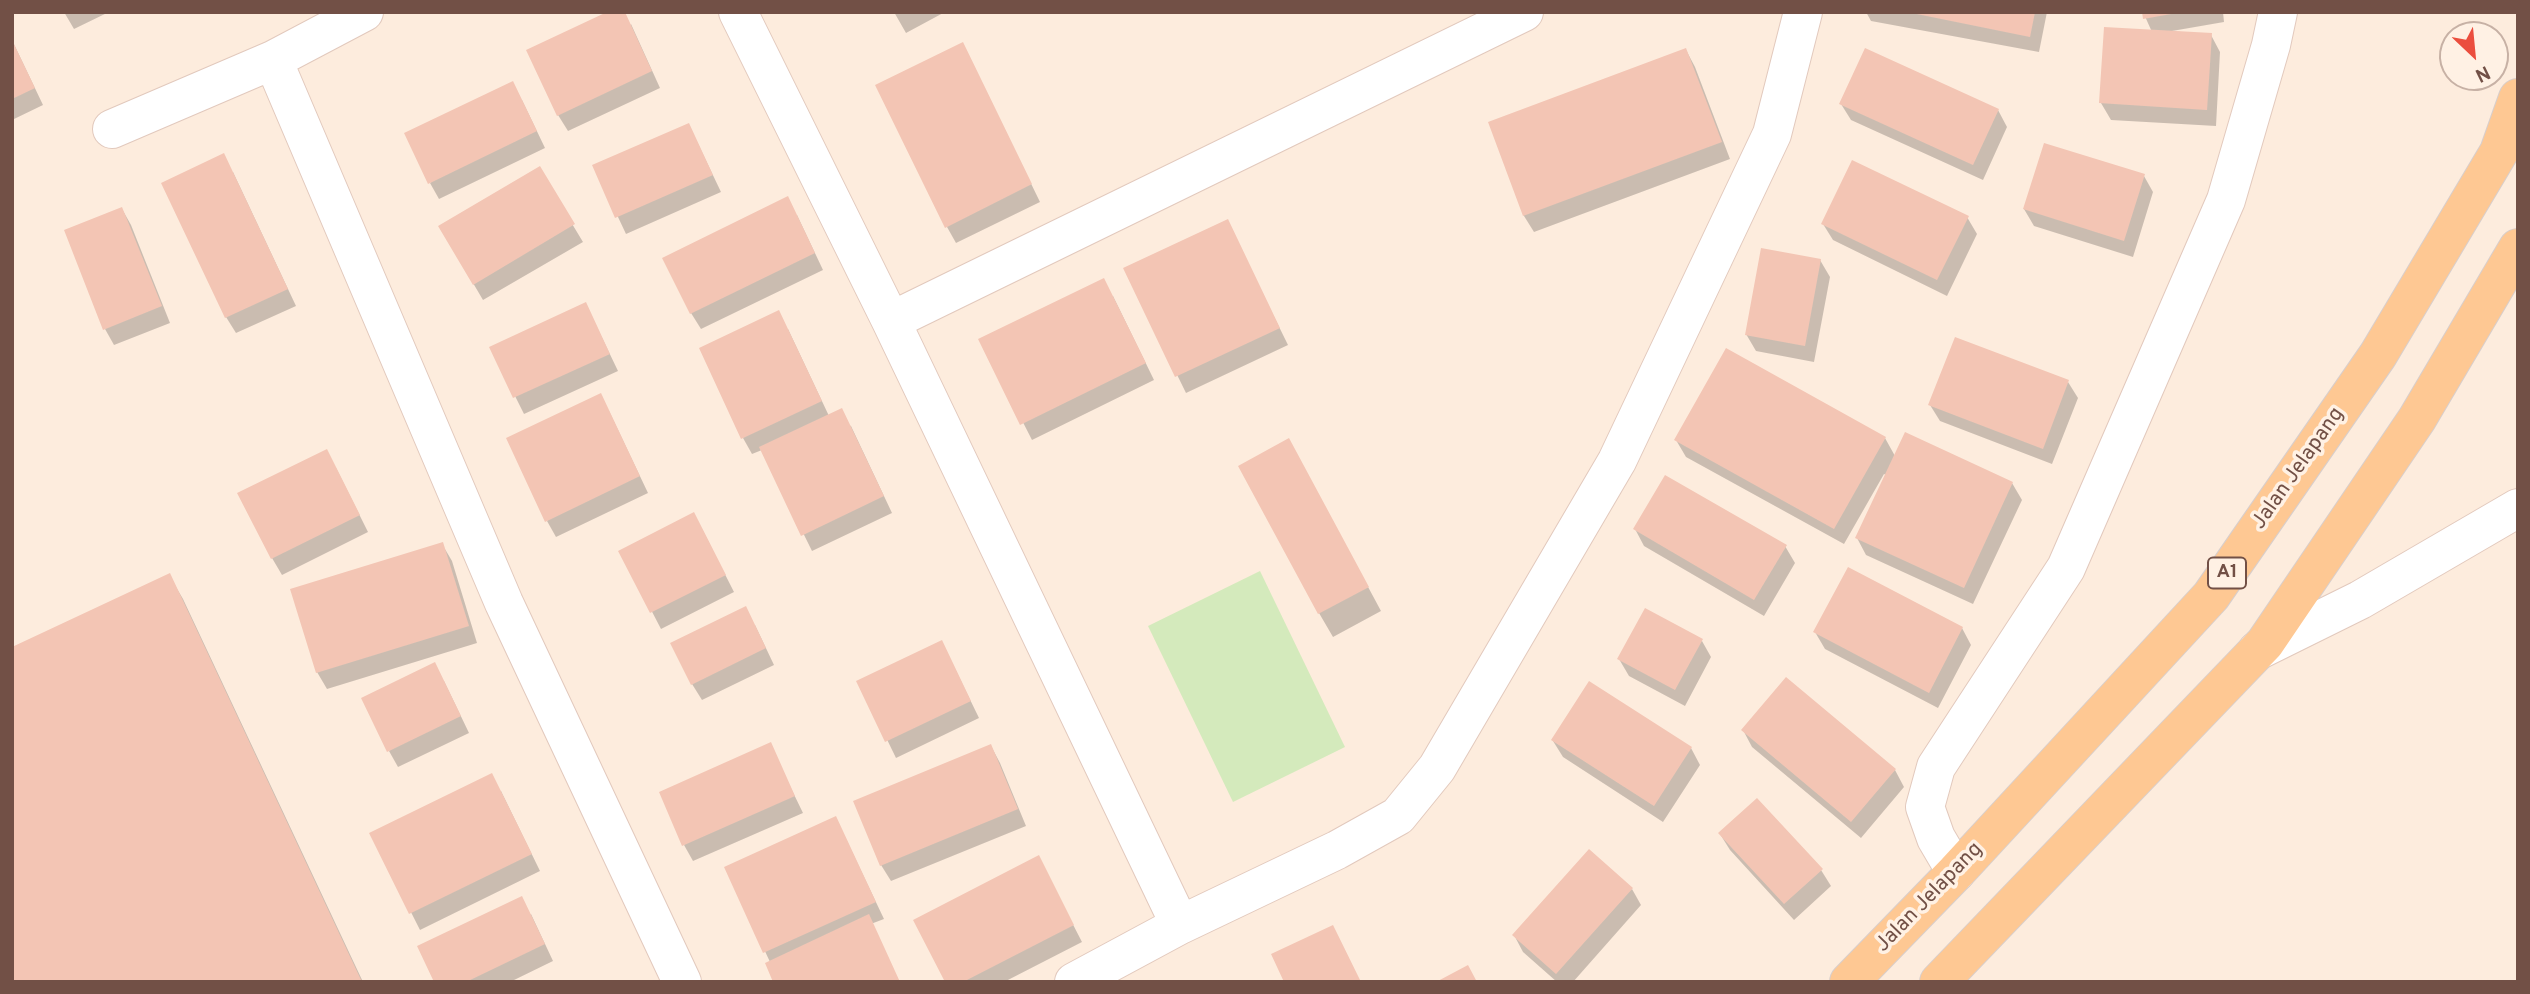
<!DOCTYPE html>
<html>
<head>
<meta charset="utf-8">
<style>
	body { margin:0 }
	#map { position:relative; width:2530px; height:994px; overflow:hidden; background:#fdecdd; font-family:Overpass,sans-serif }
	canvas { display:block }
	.frame { position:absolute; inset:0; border:14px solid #725046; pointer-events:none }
	.north { position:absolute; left:2439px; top:21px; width:70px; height:70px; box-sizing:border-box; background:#fff1e4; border:2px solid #c7b1a5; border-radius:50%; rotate:154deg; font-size:19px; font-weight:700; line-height:28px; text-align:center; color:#725046 }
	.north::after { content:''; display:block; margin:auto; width:24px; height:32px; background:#eb4e3e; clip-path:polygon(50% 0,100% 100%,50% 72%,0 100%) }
</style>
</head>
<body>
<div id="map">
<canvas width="2530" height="994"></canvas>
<div class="frame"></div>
<div class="north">N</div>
</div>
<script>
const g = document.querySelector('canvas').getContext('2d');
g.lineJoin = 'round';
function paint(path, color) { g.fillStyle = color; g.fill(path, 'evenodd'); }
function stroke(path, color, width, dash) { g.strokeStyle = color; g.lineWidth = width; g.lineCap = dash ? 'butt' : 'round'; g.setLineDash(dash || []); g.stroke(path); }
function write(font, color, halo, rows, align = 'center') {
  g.font = font + ' Overpass,sans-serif'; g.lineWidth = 7; g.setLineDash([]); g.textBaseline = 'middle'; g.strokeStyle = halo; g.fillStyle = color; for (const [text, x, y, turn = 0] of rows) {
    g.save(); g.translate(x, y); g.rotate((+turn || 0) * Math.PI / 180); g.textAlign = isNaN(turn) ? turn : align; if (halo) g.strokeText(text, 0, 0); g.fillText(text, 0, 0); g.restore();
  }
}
paint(new Path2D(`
	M1260 571 1345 747 1233 802 1148 626Z`), '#d4eabc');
paint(new Path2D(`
	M64 12H109L74 29Z
	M894 12H945L906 33Z
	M1866 12H2047L2039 52 1871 21Z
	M2143 12H2223L2224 22 2172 31 2211 35 2220 52 2216 126 2111 120 2101 103 2152 32Z
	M631 24 660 88 568 131 558 115Z
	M12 40 43 105 12 120Z
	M1686 50 1695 67 1730 159 1534 232 1524 216 1490 123Z
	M971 60 1040 202 956 243 947 227Z
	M522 100 545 148 439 199 430 183Z
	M1841 104 1998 110 2007 127 1983 180 1851 120Z
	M689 125 721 192 626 234 594 166Z
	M539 169 583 242 483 300 440 227Z
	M233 172 296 306 236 333 226 317Z
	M2144 176 2153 192 2133 257 2034 226 2024 209Z
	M122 209 131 225 170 323 114 345 105 329Z
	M797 215 823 270 701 329 691 313Z
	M1967 217 1977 234 1947 296 1833 240 1823 224Z
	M1227 221 1288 345 1186 393 1125 269Z
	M1820 260 1830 277 1814 362 1756 351 1746 334Z
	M1113 296 1154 380 1032 440 981 340Z
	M594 321 618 371 524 414 491 348Z
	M788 329 829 416 851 426 892 513 812 551 762 450 752 454 743 438Z
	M2068 382 2078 398 2052 464 1940 421 1930 405Z
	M609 411 648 493 556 537 547 521Z
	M1885 438 1895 456 2012 483 2022 500 1973 604 1866 555 1857 538 1886 475 1884 474 1844 544 1686 457 1676 440Z
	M1302 464 1381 611 1333 637 1319 613Z
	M336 468 368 532 282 575 272 558Z
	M1635 529 1785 546 1795 563 1764 616 1644 546Z
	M703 531 734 592 661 629 621 552Z
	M442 544 452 561 477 643 327 689 317 672Z
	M169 575 183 599 363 982H12Z
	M755 625 774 665 702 700 692 684Z
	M1962 628 1971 645 1938 708 1825 649 1815 632Z
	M1702 641 1711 657 1685 706 1629 676 1619 659Z
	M942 642 979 718 896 758 859 682Z
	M444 681 469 733 398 767 389 751Z
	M1743 730 1895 770 1904 787 1861 838 1752 747Z
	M1553 741 1691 748 1700 765 1663 822 1563 757Z
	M770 745 803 813 693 861 684 845Z
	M991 746 1000 763 1026 826 891 881 881 865Z
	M501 791 540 871 420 930 371 833Z
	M836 818 884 919 770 962 726 868Z
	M1720 834 1821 870 1831 886 1794 920 1730 850Z
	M1047 874 1082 942 1004 982H947Z
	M1632 889 1641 905 1573 982H1557L1523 952 1514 935Z
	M531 914 553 961 510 982H436Z`), '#0003');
paint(new Path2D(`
	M607 12H625L652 71 557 116 526 50Z
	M1907 12H2035L2030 37Z
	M2142 12H2171V14L2143 19Z
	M2104 27 2212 33 2207 110 2099 103Z
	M12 40 35 88 12 99Z
	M963 42 1032 184 945 228 875 85Z
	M1686 48 1722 142 1523 216 1488 122Z
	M1865 48 1999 109 1973 165 1839 104Z
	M513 81 537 131 428 184 404 133Z
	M689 123 713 175 615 218 592 165Z
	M2044 143 2145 174 2124 241 2023 209Z
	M224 153 288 289 225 318 161 183Z
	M1852 160 1969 216 1937 280 1821 224Z
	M540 166 575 224 473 285 438 226Z
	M788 196 815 253 690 314 662 258Z
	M122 207 162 306 103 330 64 230Z
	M1228 219 1280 328 1175 377 1123 268Z
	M1761 248 1821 259 1805 346 1745 335Z
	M1104 278 1146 363 1020 425 978 339Z
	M586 302 610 354 513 398 489 347Z
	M779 310 822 401 741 439 699 348Z
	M1955 337 2069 380 2043 449 1928 405Z
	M1726 348 1886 437 1834 529 1674 440Z
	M601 393 640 476 545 522 506 438Z
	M842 408 884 496 801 536 759 447Z
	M1905 432 2013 482 1964 588 1855 538Z
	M1289 438 1369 587 1318 614 1238 466Z
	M327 449 360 515 271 559 237 493Z
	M1665 475 1787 545 1754 600 1633 529Z
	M694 512 726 575 650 613 618 551Z
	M443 542 469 626 316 673 290 589Z
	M1848 567 1963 627 1929 693 1813 632Z
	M170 573 362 982H12V647Z
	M746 606 766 648 691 685 670 643Z
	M1645 608 1703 639 1675 690 1617 659Z
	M942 640 971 701 885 742 856 681Z
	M435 662 461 716 387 752 361 698Z
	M1786 677 1896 769 1851 822 1741 730Z
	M1589 681 1692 747 1654 806 1551 740Z
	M771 742 795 796 682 846 659 792Z
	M991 744 1018 809 880 866 853 801Z
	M492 773 532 854 409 914 369 833Z
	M1757 798 1823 869 1784 904 1718 833Z
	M836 816 876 902 763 953 724 867Z
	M1589 849 1633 888 1556 974 1512 935Z
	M1039 855 1074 925 963 982H945L913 920Z
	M522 896 545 944 466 982H434L417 946Z
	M869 914 900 982H773L765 963Z
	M1333 925 1361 982H1284L1271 954Z
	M1468 965 1477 982H1436Z`), '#f3c5b4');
const minor = new Path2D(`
	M364 12 273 60 504 603 682 982
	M738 12 891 321 1180 925
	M112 129 273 60
	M891 321 1524 12
	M2257 651 2360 600 2518 508
	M1956 872 1936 838 1925 807 1936 767 2066 568 2226 200 2271 45 2278 12
	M1074 982 1180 925 1337 850 1398 816 1437 768 1617 461 1772 134 1803 12`);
const major = new Path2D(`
	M1849 982 1956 872 2211 596 2378 355 2499 152 2518 98
	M1939 982 2265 643 2417 419 2518 248`);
stroke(minor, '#e2c9bd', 40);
stroke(major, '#d8cecb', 40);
stroke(minor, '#fff', 38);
stroke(major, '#fec893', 38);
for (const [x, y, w] of [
	[2227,573,38]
]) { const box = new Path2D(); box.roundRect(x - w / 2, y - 15.5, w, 31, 5); g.fillStyle = '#fff1e4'; g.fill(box); stroke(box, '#725046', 2); }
write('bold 19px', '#725046', null, [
	["A1",2227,573]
]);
write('21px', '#725046', '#fff1e4', [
	["Jalan Jelapang",2299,469,-55],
	["Jalan Jelapang",1930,898,-46]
]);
</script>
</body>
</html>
